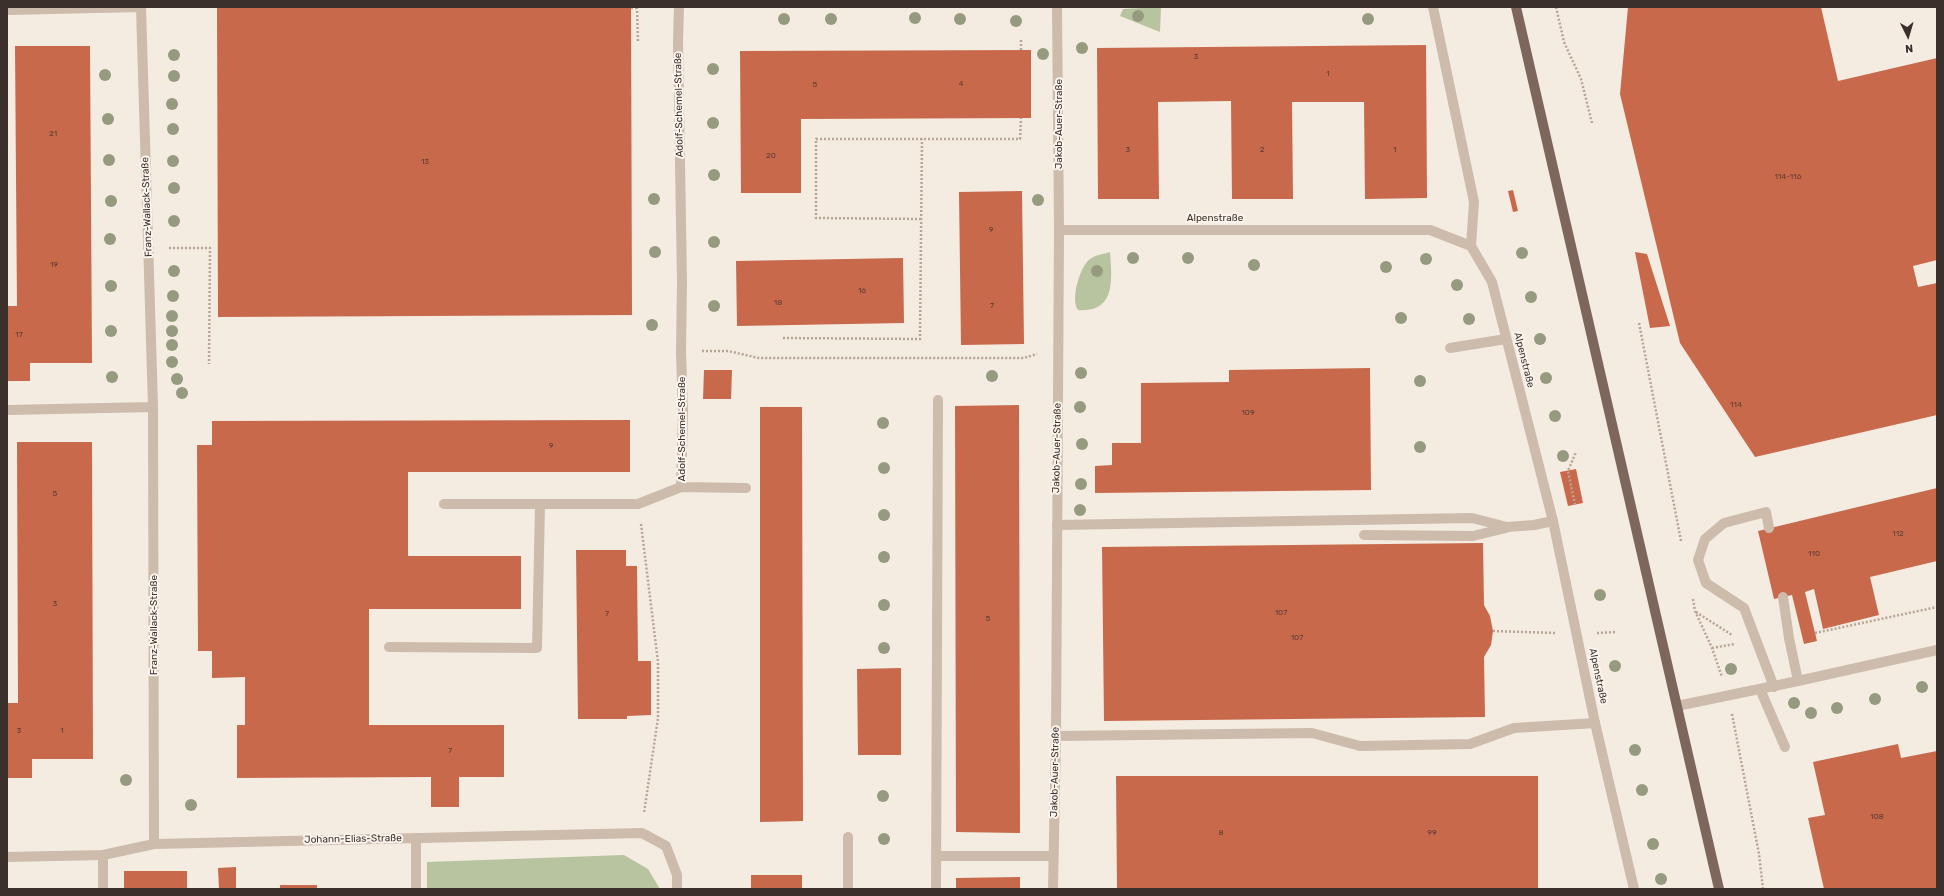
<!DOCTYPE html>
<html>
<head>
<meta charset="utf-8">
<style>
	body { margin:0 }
	#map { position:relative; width:1944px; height:896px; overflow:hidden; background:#f4ebe1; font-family:Rubik,sans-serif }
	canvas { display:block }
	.frame { position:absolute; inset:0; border:8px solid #3b302b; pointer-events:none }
	.north { position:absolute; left:1888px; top:16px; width:40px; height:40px; -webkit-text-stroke:3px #fbf5ee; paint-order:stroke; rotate:175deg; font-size:11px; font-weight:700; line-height:16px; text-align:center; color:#3b302b }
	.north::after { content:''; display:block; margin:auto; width:14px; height:18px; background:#3b302b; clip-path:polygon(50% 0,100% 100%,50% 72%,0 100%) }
</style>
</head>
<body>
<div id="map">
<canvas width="1944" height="896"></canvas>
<div class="frame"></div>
<div class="north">N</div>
</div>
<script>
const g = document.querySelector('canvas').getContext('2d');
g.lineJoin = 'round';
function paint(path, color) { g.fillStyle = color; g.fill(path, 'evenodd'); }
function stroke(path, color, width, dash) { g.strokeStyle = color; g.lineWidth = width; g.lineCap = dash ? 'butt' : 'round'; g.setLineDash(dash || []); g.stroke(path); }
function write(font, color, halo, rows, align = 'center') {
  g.font = font + ' Rubik,sans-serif'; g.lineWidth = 4; g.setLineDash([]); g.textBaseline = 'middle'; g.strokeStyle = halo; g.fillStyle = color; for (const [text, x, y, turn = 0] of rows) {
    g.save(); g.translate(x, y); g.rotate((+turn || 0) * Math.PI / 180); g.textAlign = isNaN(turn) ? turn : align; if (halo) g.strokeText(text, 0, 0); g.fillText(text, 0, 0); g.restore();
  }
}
paint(new Path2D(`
	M1161 7 1160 32 1120 16 1123 9Z
	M1110 252C1112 279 1116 313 1078 310 1070 300 1080 266 1090 259 1095 255 1104 254 1110 252Z
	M624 855 648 869 660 889H427V862Z`), '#b8c4a0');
paint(new Path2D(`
	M217 7H631L632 315 218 317Z
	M1628 7H1821L1838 81 1937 58V260L1913 266 1918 287 1937 283V415L1755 457 1680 343 1620 94Z
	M1426 45 1427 198 1365 199 1364 102H1292L1293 199H1232L1231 101 1158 102 1159 199H1098L1097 48Z
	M15 46H90L92 363H30V381H7V306H17Z
	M1031 50V118L801 119V193H741L740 51Z
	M1513 190 1518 211 1513 212 1508 191Z
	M1022 191 1024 344 961 345 959 192Z
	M1635 252 1647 254 1670 326 1650 328Z
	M903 258 904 323 737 326 736 261Z
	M1370 368 1371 490 1095 493V466L1112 465V443H1141V383L1229 382V370Z
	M704 370H732L731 399H703Z
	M1019 405 1020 833 956 832 955 406Z
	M760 407H802L803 821 760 822Z
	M630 420V472H408V556H521V609H369V725H504V777H459V807H431V777L237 778V725H245V677L212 678V651H198L197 445H212V421Z
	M17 442H92L93 759H32V778H7V703H18Z
	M1576 469 1583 503 1568 506 1560 472Z
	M1937 488V561L1870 577 1879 615 1823 629 1814 589 1805 592 1817 641 1804 644 1792 595 1774 599 1758 531Z
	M1483 543 1484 605 1490 616 1493 631 1491 645 1484 657 1485 717 1104 721 1102 547Z
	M576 550H626V566H637L638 661H651V715L627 716V719H578Z
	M901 668V755H858L857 669Z
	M1898 744 1901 758 1937 751V889H1824L1808 818 1825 815 1813 762Z
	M1116 776H1538V889H1117Z
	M236 867V889H219L218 868Z
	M124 871H187V889L124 888Z
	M751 875H802V889H751Z
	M1020 877V889H956V878Z
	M280 885H317V889H280Z`), '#c8694b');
stroke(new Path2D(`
	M637 7 638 42
	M1556 7 1564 42 1581 79 1592 123
	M631 8H637
	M1021 40V50
	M921 219 816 218V139H1020L1021 118
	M169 248H210L209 364
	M1639 323 1681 541
	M783 338 920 339 922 139
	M702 351H728L759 358H1024L1037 354
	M1575 505 1568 471 1576 452
	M641 524 658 662V718L644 813
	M1693 599 1695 611 1712 648 1722 677
	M1696 612 1732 635
	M1493 631 1556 633
	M1597 633 1617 632
	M1815 633 1937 607
	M1712 648 1735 644
	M1732 714 1759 854 1763 889`), '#b9a596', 2.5, [2, 2]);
stroke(new Path2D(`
	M1433 7 1474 202 1471 246
	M1450 348 1506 339
	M681 487 746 488
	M444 504H540
	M1057 525 1472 518 1507 527 1534 525 1553 521
	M1769 528 1766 512 1724 523 1705 539 1698 560 1706 583 1744 608 1774 687
	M1364 535 1473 536 1506 528
	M1783 597 1789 638 1798 681
	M389 647 537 648 540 504H638L681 487 683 414 681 352
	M1760 689 1785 747
	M1677 706 1798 681 1937 650
	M1056 736 1312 733 1360 746 1470 744 1514 728 1595 723
	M848 837V889
	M936 856H1053
	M103 889V855
	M936 889 938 400`), '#cdbbac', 10);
stroke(new Path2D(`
	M141 7 153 407 154 844
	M679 7 678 42 682 282 681 352
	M7 10 141 7
	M1059 230H1430L1471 246 1492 282 1553 521 1595 723 1634 889
	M7 410 153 407
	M7 857 103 855 154 844 642 833 666 846 677 875V889
	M416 889V838
	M1053 889 1056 736 1059 230 1057 7`), '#cdbbac', 10);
stroke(new Path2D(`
	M1516 7 1719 889`), '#7d675c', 10);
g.fillStyle = '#969b7f';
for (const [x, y] of [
	[1138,16],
	[915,18],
	[784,19],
	[831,19],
	[960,19],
	[1368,19],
	[1016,21],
	[1082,48],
	[1043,54],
	[174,55],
	[713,69],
	[105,75],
	[174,76],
	[172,104],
	[108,119],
	[713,123],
	[173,129],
	[109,160],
	[173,161],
	[714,175],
	[174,188],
	[654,199],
	[1038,200],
	[111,201],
	[174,221],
	[110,239],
	[714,242],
	[655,252],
	[1522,253],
	[1133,258],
	[1188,258],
	[1426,259],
	[1254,265],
	[1386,267],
	[174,271],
	[1097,271],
	[1457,285],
	[111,286],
	[173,296],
	[1531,297],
	[714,306],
	[172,316],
	[1401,318],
	[1469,319],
	[652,325],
	[111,331],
	[172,331],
	[1540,339],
	[172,345],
	[172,362],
	[1081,373],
	[992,376],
	[112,377],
	[1546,378],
	[177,379],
	[1420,381],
	[182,393],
	[1080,407],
	[1555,416],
	[883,423],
	[1082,444],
	[1420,447],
	[1563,456],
	[884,468],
	[1081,484],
	[1080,510],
	[884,515],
	[884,557],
	[1600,595],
	[884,605],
	[884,648],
	[1615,666],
	[1731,669],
	[1922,687],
	[1875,699],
	[1794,703],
	[1837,708],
	[1811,713],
	[1635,750],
	[126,780],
	[1642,790],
	[883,796],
	[191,805],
	[884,839],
	[1653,844],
	[1661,879]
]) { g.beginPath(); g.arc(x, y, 6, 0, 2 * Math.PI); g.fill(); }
write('8px', '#5e3e33', null, [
	["3",1196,57],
	["1",1328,74],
	["4",961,84],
	["5",815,85],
	["21",53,134],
	["3",1128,150],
	["2",1262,150],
	["1",1395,150],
	["20",771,156],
	["13",425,162],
	["114-116",1788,177],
	["9",991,230],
	["19",54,265],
	["16",862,291],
	["18",778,303],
	["7",992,306],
	["17",19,335],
	["114",1736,405],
	["109",1248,413],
	["9",551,446],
	["5",55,494],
	["112",1898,534],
	["110",1814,554],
	["3",55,604],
	["107",1281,613],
	["7",607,614],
	["5",988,619],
	["107",1297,638],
	["3",19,731],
	["1",62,731],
	["7",450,751],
	["108",1877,817],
	["8",1221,833],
	["99",1432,833]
]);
write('10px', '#3b302b', '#fbf5ee', [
	["Adolf-Schemel-Straße",679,105,-91],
	["Jakob-Auer-Straße",1059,124,-90],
	["Franz-Wallack-Straße",147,207,-92],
	["Alpenstraße",1215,218],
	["Alpenstraße",1524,360,76],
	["Adolf-Schemel-Straße",682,429,-90],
	["Jakob-Auer-Straße",1057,448,-89],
	["Franz-Wallack-Straße",154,625,-90],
	["Alpenstraße",1598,676,78],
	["Jakob-Auer-Straße",1055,772,-89],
	["Johann-Elias-Straße",353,839,-1]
]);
</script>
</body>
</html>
